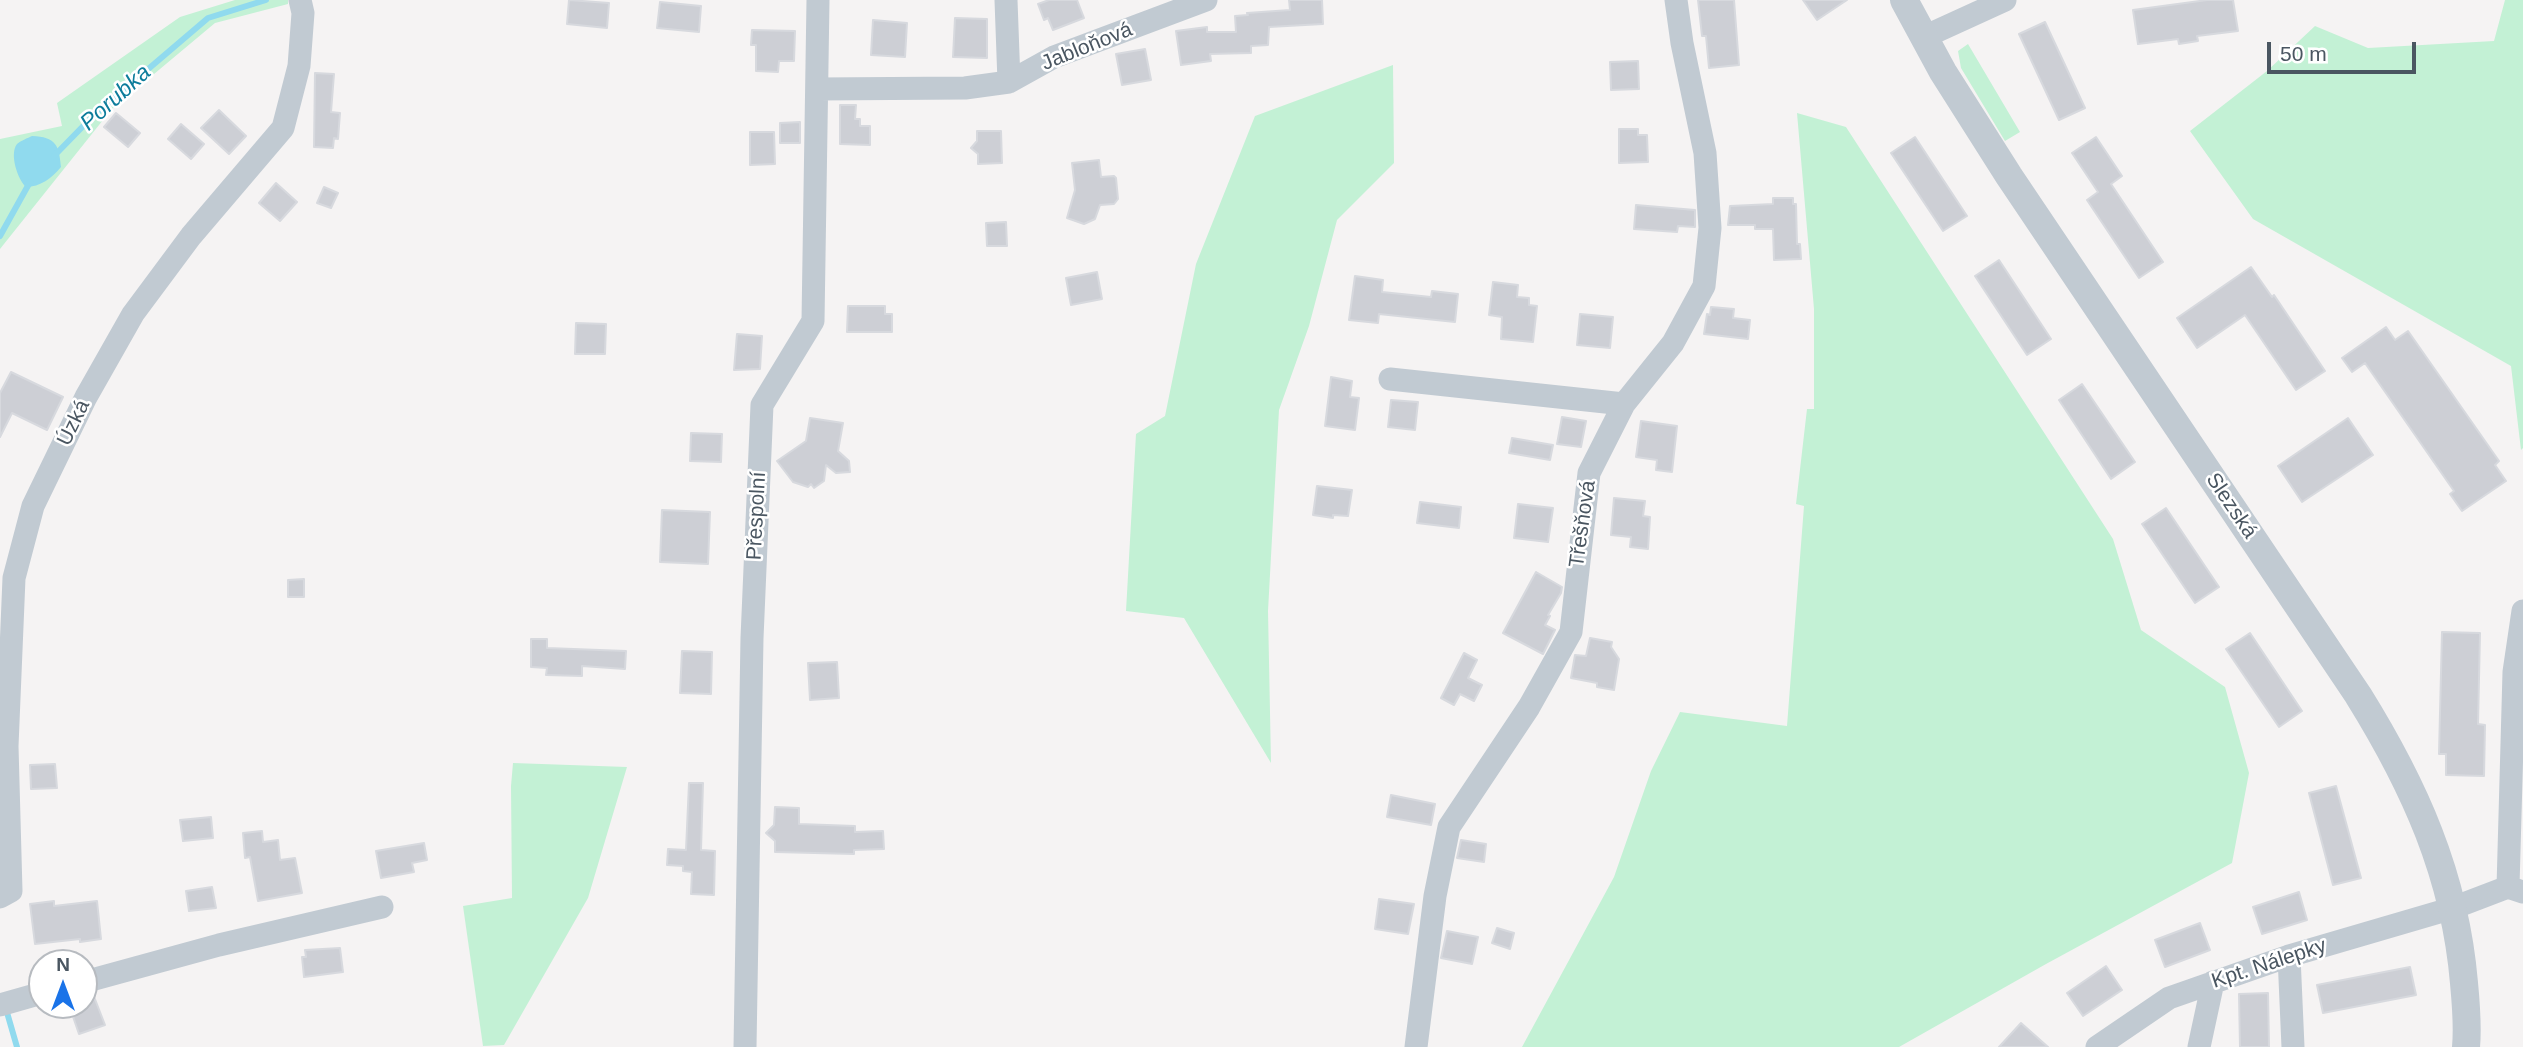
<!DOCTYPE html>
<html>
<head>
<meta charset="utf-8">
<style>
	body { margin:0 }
	#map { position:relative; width:2523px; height:1047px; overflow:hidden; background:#f5f3f3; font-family:Arial,sans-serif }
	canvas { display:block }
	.north { position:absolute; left:28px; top:949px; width:70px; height:70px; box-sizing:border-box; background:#fff; border:2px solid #b7bbc0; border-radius:50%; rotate:0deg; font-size:19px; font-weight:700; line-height:28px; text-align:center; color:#4a5661 }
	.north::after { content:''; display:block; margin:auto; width:24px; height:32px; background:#1a73e8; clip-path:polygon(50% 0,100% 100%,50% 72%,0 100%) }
	.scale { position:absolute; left:2267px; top:42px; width:149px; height:32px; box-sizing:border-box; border:4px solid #4a5661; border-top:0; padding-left:9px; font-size:21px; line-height:24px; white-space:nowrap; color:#4a5661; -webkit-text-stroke:5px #fff; paint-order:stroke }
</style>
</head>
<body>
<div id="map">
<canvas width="2523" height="1047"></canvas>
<div class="north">N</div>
<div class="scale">50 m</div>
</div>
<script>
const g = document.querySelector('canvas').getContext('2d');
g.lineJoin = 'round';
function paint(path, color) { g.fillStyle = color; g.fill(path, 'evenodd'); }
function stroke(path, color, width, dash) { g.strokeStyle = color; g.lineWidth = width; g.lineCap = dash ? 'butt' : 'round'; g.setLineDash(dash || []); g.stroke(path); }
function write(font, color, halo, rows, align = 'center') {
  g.font = font + ' Arial,sans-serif'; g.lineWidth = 5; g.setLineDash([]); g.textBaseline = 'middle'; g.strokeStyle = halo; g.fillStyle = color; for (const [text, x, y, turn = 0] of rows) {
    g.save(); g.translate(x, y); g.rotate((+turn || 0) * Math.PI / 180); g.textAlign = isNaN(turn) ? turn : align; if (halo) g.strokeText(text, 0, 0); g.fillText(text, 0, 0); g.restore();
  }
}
paint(new Path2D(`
	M235 0H288V4L215 23 111 110 0 249V139L62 126 57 103 180 17Z
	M2505 0H2523V448L2521 450 2511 366 2253 219 2190 131 2267 71 2315 26 2368 48 2494 41Z
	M1968 44 2020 132 2005 141 1961 68 1958 51Z
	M1393 65 1394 163 1337 220 1309 326 1279 410 1268 611 1271 763 1184 618 1126 611 1136 434 1165 416 1196 264 1255 116Z
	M1797 113 1846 127 2113 539 2141 630 2225 687 2249 773 2232 863 2046 964 1899 1047H1522L1614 877 1651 771 1680 712 1787 726 1804 506 1796 504 1807 409H1814V309Z
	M513 763 627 767 588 898 504 1045 483 1046 463 906 512 898 511 786Z`), '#c3f1d5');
paint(new Path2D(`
	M32 136C56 137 59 145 61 167 52 178 40 187 26 187 18 180 9 154 17 144 20 141 28 138 32 136Z`), '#90daee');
stroke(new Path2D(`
	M54 156 92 117 208 18 266 0
	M0 236 30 182
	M6 1009 17 1047`), '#90daee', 6);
const building = new Path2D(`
	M569 0 609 3 607 28 567 24Z
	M1049 0H1077L1084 18 1053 30 1048 18 1044 20 1038 4Z
	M1289 0H1322L1323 24 1269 27 1268 45 1251 46V53L1210 54 1211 61 1181 65 1176 31 1207 27V32H1236L1235 16 1248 15 1247 13 1290 10Z
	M1698 0H1734L1739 65 1709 68 1706 36H1702Z
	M1803 0H1847L1817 20Z
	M2207 0H2233L2238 31 2197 36 2198 41 2179 44 2178 39 2138 44 2133 10Z
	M660 2 701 6 699 32 657 28Z
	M955 18 987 19V58L953 57Z
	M873 20 907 23 905 57 871 55Z
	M2045 22 2085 108 2059 120 2019 34Z
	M752 30 795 31 794 61H779L778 72 756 71V45H751Z
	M1145 49 1151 80 1122 85 1116 54Z
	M1638 61 1639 89 1611 90 1610 62Z
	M315 73 334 74 331 112 340 113 338 139 334 138 333 148 314 147Z
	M840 105H856L855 119H860V126H870V145L840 144Z
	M219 110 246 136 229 154 201 128Z
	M116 113 140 133 128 147 104 127Z
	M800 122V143H780V123Z
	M181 124 204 144 191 159 168 139Z
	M1619 129H1638V135H1647L1648 162 1619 163Z
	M977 131H1001L1002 163 978 164V154L971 148 977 141Z
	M750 132H774L775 164 750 165Z
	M1915 137 1967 216 1943 231 1891 153Z
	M2096 137 2122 176 2111 184 2163 262 2139 278 2087 200 2098 192 2072 153Z
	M1099 160 1101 177 1114 176 1116 178 1118 199 1114 204 1100 205 1095 219 1084 224 1067 218 1075 190 1072 163Z
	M276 183 297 202 280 221 259 203Z
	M324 187 338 193 331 208 317 203Z
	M1773 198H1793V204H1796L1797 244H1800L1801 259 1774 260 1773 229H1755V225H1728L1730 206 1773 204Z
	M1636 205 1695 210V227L1678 226 1677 232 1634 229Z
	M1006 222 1007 246H987L986 223Z
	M1999 260 2051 339 2027 355 1975 276Z
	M2251 267 2272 297 2274 295 2325 371 2296 390 2245 315 2197 348 2177 318Z
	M1097 272 1102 299 1071 305 1066 278Z
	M1355 276 1383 280 1382 292 1431 297 1432 291 1458 294 1455 322 1379 314 1378 323 1349 320Z
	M1493 282 1518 285 1517 297 1529 298V305L1537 306 1533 342 1501 339 1502 317 1489 315Z
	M848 306H885V314H892V332H847Z
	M1711 307 1734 309 1733 318 1750 320 1748 339 1704 334 1707 314 1710 315Z
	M1580 314 1613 317 1610 348 1577 345Z
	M576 323 606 324 605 354H575Z
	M2386 327 2395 340 2408 331 2499 461 2495 465 2506 481 2462 511 2450 494 2454 491 2365 363 2352 372 2342 358Z
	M737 334 762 336 760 369 734 370Z
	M11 372 63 397 47 430 12 413 0 437V393Z
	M1331 377 1352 381 1350 397 1359 398 1355 430 1325 426Z
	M2082 384 2135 462 2111 479 2059 400Z
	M1391 400 1418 402 1415 430 1388 427Z
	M1562 417 1586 421 1581 447 1557 444Z
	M810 418 843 423 838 451 849 461 850 472 836 473 826 465 824 481 814 488 811 484 808 487 793 482 777 461 806 441Z
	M2348 418 2373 455 2302 502 2278 466Z
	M1641 421 1677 426 1672 472 1656 470 1657 460 1636 457Z
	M691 433 722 434 721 462 690 461Z
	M1512 438 1553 445 1550 460 1509 453Z
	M1317 486 1352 490 1348 516 1333 515V518L1313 515Z
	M1614 498 1645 501 1643 516 1650 517 1648 549 1630 547 1631 537 1611 535Z
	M1420 502 1461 507 1459 528 1417 523Z
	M1518 504 1553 508 1548 542 1514 538Z
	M2166 508 2219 587 2195 603 2142 524Z
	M662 510 710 512 708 564 660 562Z
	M1536 572 1562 587 1561 593 1548 615 1550 616 1545 625 1555 630 1543 654 1503 633Z
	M304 579V597H288V580Z
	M2442 632 2480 633 2478 724 2485 725 2484 776 2446 775V754H2439Z
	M2250 633 2302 711 2279 727 2226 649Z
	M1590 638 1612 642 1611 647 1619 659 1614 690 1597 687V683L1571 678 1575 655 1586 656Z
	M531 639H547V648L626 651 625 669 582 666V676L546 675 547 668 531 667Z
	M682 651 712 652 711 694 680 693Z
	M1464 653 1477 660 1468 678 1482 685 1474 701 1460 694 1454 705 1441 698Z
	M837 662 839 698 810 700 808 663Z
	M55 764 57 788 31 789 30 765Z
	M689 783H703L701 850 715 851 714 895 691 894 692 872 683 871V866L667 865 668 849 686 850Z
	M2336 786 2361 878 2333 885 2309 793Z
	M1391 795 1435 804 1431 825 1387 817Z
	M775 807 799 808V824L855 826V832L883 831 884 849 854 850V854L775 852V841L766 833 774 825Z
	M211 817 213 838 183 841 180 820Z
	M262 831 263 842 278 840 280 860 295 858 302 893 258 901 250 857 245 858 243 833Z
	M1461 840 1486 844 1484 862 1457 858Z
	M424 843 427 860 412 863 414 872 381 878 376 851Z
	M212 887 216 908 189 911 186 891Z
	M2299 892 2307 920 2262 934 2253 907Z
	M1379 899 1414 904 1408 934 1375 929Z
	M54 901V906L97 901 101 939 80 942V939L35 944 30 904Z
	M2200 923 2210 950 2165 967 2155 940Z
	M1497 928 1514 933 1510 949 1492 943Z
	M1447 931 1478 937 1472 964 1441 958Z
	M340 948 343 972 304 977 302 957H306L305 950Z
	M2106 966 2122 990 2083 1016 2067 993Z
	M2410 967 2416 995 2323 1013 2317 985Z
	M2268 993 2269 1047H2240L2239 994Z
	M93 994 105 1025 79 1034 69 1005H84V996Z
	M2021 1023 2048 1047H1999Z`);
paint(building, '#cdcfd5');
stroke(building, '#d7d9de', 2);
stroke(new Path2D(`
	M1006 0 1009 82
	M1924 37 2005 0
	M818 89 965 88 1009 82 1054 57 1206 0
	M1390 379 1624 404
	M2508 887 2514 672 2523 611
	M0 897 11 891 7 746 14 578 33 506 86 397 133 314 191 236 283 128 299 66 303 13 300 0
	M2289 956 2293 1047
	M84 982 219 945 382 907
	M0 1005 42 993
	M745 1047 752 638 762 405 813 321 818 0
	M1416 1047 1435 896 1449 827 1529 707 1571 632 1589 473 1624 404 1673 343 1704 286 1710 228 1705 153 1682 43 1676 0
	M2097 1047 2169 998 2289 956 2453 908 2508 887 2523 892
	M2199 1047 2213 982`), '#c1cad2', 23);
stroke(new Path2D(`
	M1904 0 1943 72 2009 176 2358 695C2414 785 2455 875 2464 983 2466 1004 2468 1026 2466 1047`), '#c1cad2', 28);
write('21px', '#4a5661', '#fff', [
	["Jabloňová",1087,47,-22],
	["Úzká",74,423,-64],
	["Slezská",2231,506,56],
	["Přespolní",757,516,-87],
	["Třešňová",1583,524,-82],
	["Kpt. Nálepky",2269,964,-18]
]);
write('italic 23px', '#0c7c9b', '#fff', [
	["Porubka",116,98,-42]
]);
</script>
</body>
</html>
